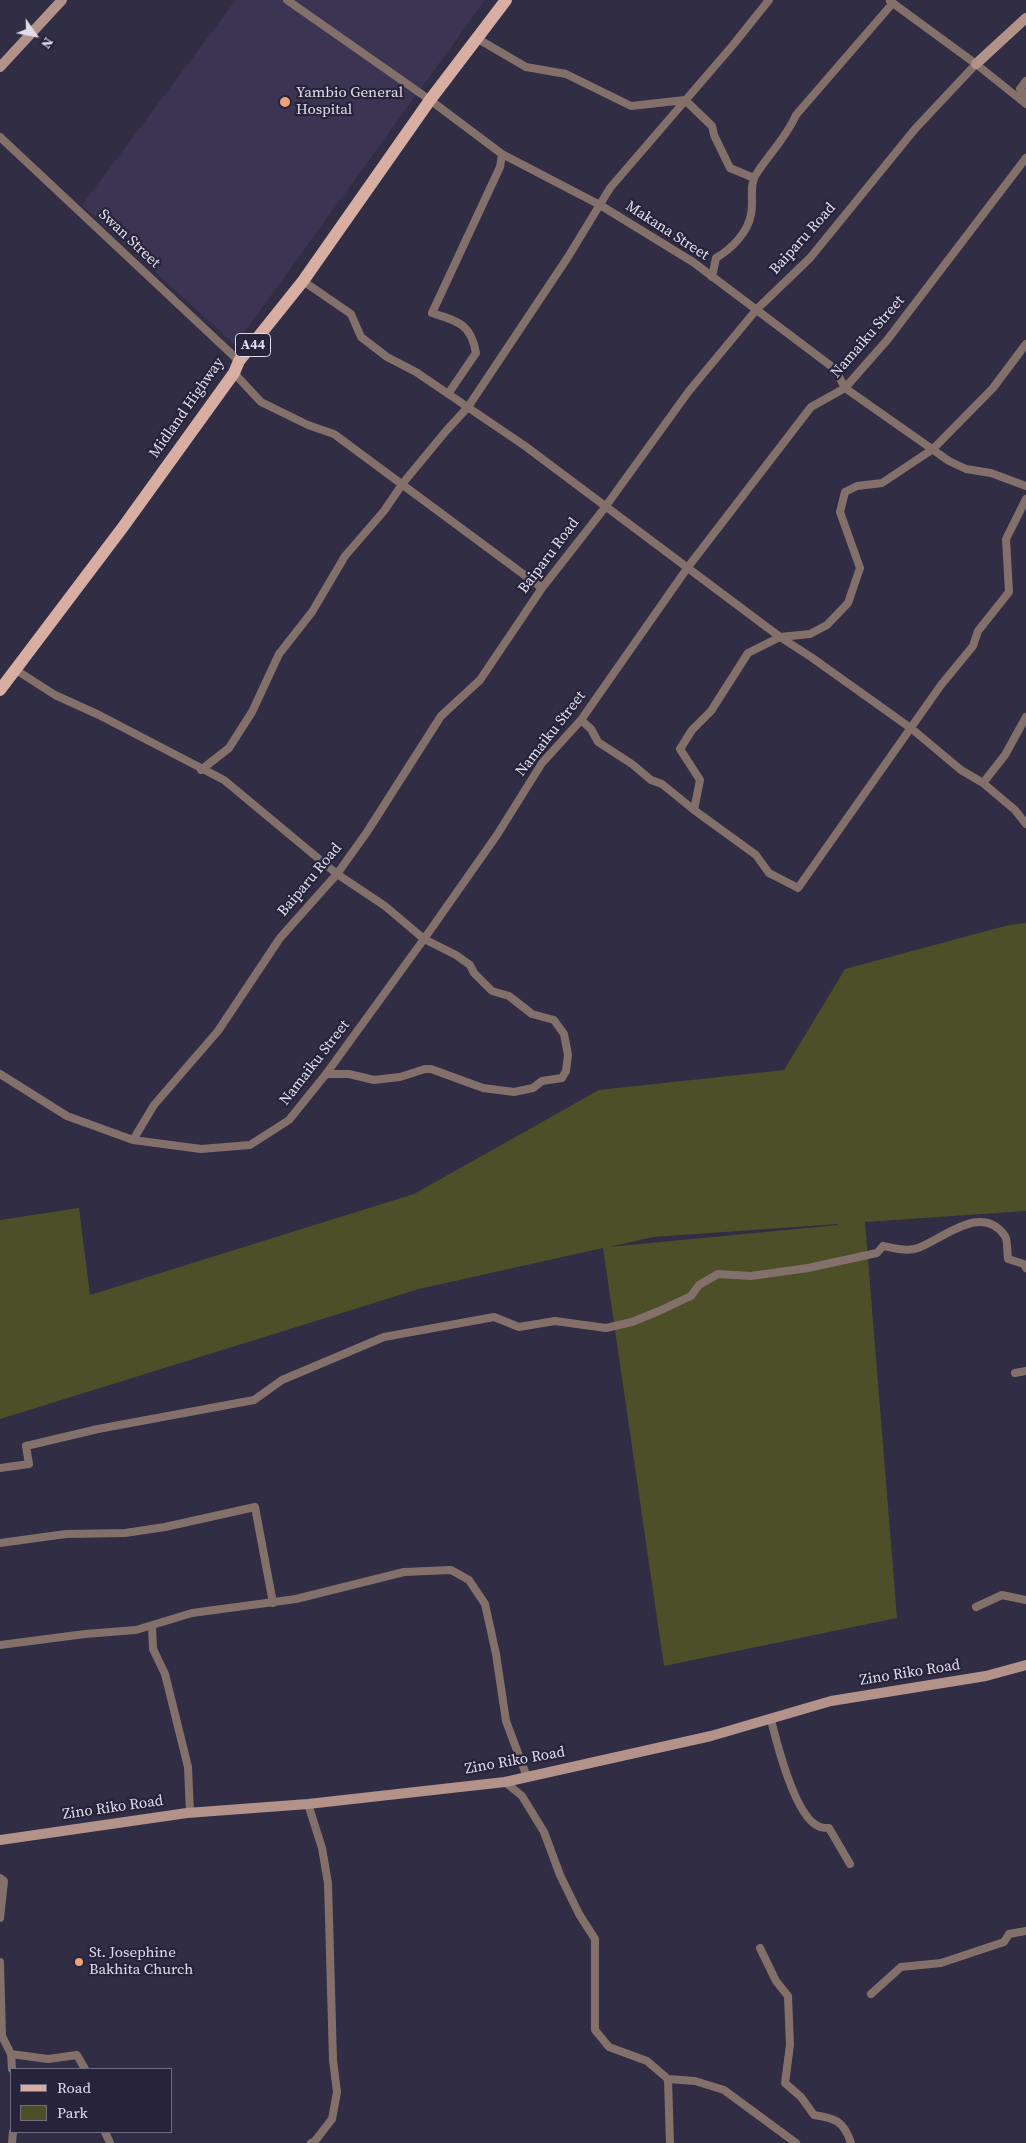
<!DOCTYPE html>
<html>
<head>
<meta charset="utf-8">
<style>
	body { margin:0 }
	#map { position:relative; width:1026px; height:2143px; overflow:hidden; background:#312d44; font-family:"Source Serif 4",serif }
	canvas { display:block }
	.legend { position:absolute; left:10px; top:2068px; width:162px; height:65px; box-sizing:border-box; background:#27233a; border:1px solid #716e82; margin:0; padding:6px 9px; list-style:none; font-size:15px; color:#e0deed }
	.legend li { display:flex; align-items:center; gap:10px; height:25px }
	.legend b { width:25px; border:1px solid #716e82 }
	.north { position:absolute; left:10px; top:10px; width:50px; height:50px; -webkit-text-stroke:4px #27233a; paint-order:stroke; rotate:123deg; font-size:14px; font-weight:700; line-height:20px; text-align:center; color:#e0deed }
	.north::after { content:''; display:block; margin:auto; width:18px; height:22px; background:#e0deed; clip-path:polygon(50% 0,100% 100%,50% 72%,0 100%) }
</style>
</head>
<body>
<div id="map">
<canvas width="1026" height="2143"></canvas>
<ul class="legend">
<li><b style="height:6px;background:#d7aea1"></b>Road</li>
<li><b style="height:14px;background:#4c4f28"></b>Park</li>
</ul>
<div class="north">N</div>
</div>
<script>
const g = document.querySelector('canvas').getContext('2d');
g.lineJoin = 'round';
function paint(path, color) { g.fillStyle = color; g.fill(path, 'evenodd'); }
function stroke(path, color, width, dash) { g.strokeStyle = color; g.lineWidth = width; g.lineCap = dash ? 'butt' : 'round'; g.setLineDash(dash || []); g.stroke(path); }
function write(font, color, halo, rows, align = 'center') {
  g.font = font + ' "Source Serif 4",serif'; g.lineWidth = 4.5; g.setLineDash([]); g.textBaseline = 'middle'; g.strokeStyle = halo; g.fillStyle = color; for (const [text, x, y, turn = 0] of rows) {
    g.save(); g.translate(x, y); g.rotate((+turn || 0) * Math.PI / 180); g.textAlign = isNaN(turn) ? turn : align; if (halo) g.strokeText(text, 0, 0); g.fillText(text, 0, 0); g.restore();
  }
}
paint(new Path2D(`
	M236 0H485L235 345 82 205Z`), '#3b3553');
paint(new Path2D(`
	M1026 923V1211L865 1222 897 1618 664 1666 603 1248 419 1289 0 1419V1220L79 1208 90 1295 414 1194 599 1090 784 1070 845 969 1009 925ZM838 1224V1225L609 1247 653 1237Z`), '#4c4f28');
stroke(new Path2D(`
	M287 0 430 100 502 154 600 205 693 262 835 369 845 388 949 461 966 469 991 473 1026 486
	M890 1 976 64 1026 104
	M478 39 526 67 566 74 631 106 685 100 712 126 714 135 730 168 754 178
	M1026 81 1020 89 1026 95
	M0 137 239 361
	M712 277 716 258C731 249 748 233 751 214 754 202 749 187 755 176 768 155 786 138 796 115L892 4
	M303 281 351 314 361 337 387 357 416 372 525 446 780 637 811 657 912 729 961 770 983 783 1015 810 1026 824
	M1026 344 993 388 933 449 882 483 857 486 845 492 840 512 860 568 848 603 827 625 810 634 780 637 748 653 711 711 692 730 680 749 700 780 694 810 756 855 769 873 798 888 941 685 973 646 978 631 1009 592 1006 539 1026 499
	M234 373 261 402 308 425 334 434 542 588
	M448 394 476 353C471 324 458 321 432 313L500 167 502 154
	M16 670 55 695 99 715 224 780 337 874 385 906 424 939 456 955 470 965 474 973 492 991 509 996 532 1014 554 1020 564 1034 568 1055 566 1071 562 1078 542 1081 533 1088 514 1092 483 1088 431 1069H425L400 1077 374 1080 349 1074H326
	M581 720 591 729 598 742 632 764 651 780 662 784 694 810
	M201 770 229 748 252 712 279 654 312 612 345 556 384 511 403 483 446 431 468 407 568 257 610 188 733 45 769 0
	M983 783 1005 755 1026 717
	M0 1074 67 1116 133 1140 201 1149 250 1145 289 1120 326 1074 424 939 497 835 542 763 581 720 688 567 811 407 845 388 888 339 1026 158
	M133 1140 154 1105 218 1031 280 938 337 874 367 832 441 716 480 680 542 588 603 510 689 391 757 309 810 258 915 129 976 64
	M1015 1373 1026 1371
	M0 1468 29 1464 26 1446 98 1429 254 1400 282 1380 384 1337 494 1317 519 1327 555 1321 606 1328 632 1322 659 1311 691 1296 699 1285 718 1274 751 1276 808 1268 877 1253 883 1246C894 1248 907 1252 918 1248 943 1239 982 1202 1005 1236 1008 1241 1007 1253 1008 1259L1024 1264 1026 1268
	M0 1543 66 1534 125 1533 165 1527 255 1507 273 1603
	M976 1607 1002 1595 1026 1600
	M152 1626 153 1649 165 1674 188 1767 190 1813
	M0 1645 85 1634 136 1630 192 1613 296 1599 404 1572 451 1570 469 1580 485 1604 496 1654 506 1721 527 1777
	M771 1720C777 1744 795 1816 818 1826 821 1828 826 1828 829 1828L850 1864
	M505 1782 522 1796 544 1832 560 1875 579 1914 595 1939V2030L609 2047 647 2061 668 2079 670 2143
	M308 1804 322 1848 328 1883 333 2060 337 2092 332 2119 315 2141 311 2143
	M0 1878 4 1881 0 1918
	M760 1948 776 1981 788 1996 790 2045 785 2083 801 2097 814 2115C835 2118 844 2121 851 2143
	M0 1962 2 2036 11 2054 12 2069
	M871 1994 901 1967 941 1963 1004 1942 1009 1934 1026 1931
	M11 2054 48 2059 77 2055 85 2069
	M668 2079 695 2081 724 2090 796 2143
	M105 2132 110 2143
	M12 2143 13 2132`), '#84706a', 8);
stroke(new Path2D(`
	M976 64 1026 18
	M0 67 62 0
	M0 1840 187 1813 308 1804 505 1782 711 1736 831 1701 986 1676 1026 1665`), '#b39389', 10);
stroke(new Path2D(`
	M0 690 123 527 234 373 239 361 303 281 430 100 506 0`), '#d7aea1', 12);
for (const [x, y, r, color] of [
	[285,102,6,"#f0a279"],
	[79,1962,5,"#f0a279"]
]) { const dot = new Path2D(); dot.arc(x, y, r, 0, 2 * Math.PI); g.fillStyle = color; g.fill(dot); stroke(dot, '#27233a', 2); }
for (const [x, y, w] of [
	[253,345,35]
]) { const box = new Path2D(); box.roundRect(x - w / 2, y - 11.5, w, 23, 4); g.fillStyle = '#27233a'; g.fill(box); stroke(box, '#e0deed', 1); }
write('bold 14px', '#e0deed', null, [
	["A44",253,345]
]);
write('15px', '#e0deed', '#27233a', [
	["Yambio General",296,93],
	["Hospital",296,110],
	["St. Josephine",89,1953],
	["Bakhita Church",89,1970]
], 'left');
write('15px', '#e0deed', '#27233a', [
	["Makana Street",667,231,33],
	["Swan Street",129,239,43],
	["Baiparu Road",803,239,-48],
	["Namaiku Street",868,337,-49],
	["Midland Highway",187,408,-55],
	["Baiparu Road",549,556,-53],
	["Namaiku Street",551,734,-52],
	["Baiparu Road",310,880,-50],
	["Namaiku Street",315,1063,-52],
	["Zino Riko Road",910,1673,-9],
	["Zino Riko Road",515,1761,-10],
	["Zino Riko Road",113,1808,-8]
]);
</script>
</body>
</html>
